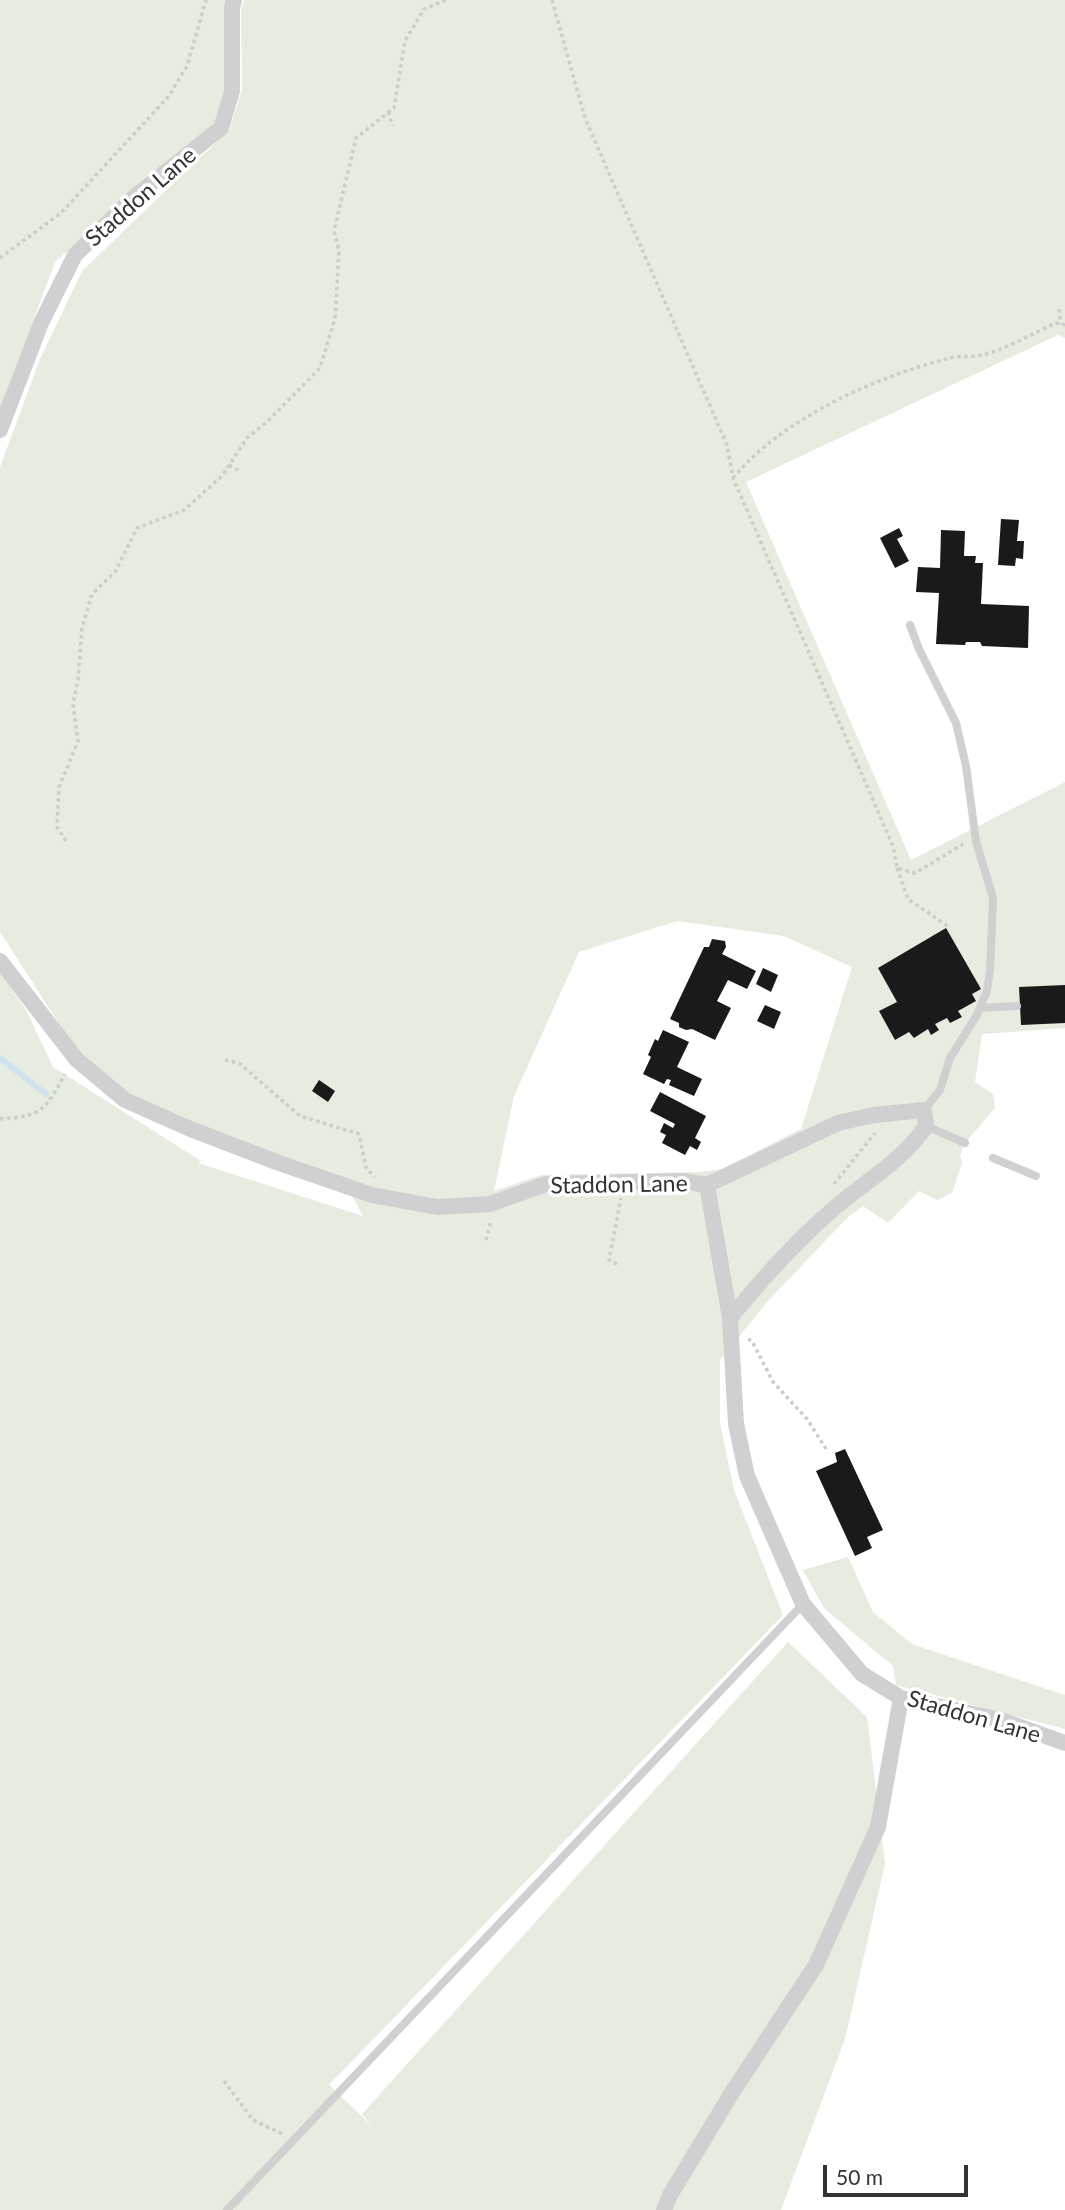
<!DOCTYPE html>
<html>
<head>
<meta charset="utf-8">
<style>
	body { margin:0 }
	#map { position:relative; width:1065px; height:2210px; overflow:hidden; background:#fff; font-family:Lato,sans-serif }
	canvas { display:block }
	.scale { position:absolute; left:823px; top:2165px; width:145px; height:32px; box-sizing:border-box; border:4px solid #333; border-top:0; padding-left:9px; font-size:21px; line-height:24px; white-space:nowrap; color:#333; -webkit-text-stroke:5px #fff; paint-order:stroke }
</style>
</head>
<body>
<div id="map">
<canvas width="1065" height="2210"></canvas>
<div class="scale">50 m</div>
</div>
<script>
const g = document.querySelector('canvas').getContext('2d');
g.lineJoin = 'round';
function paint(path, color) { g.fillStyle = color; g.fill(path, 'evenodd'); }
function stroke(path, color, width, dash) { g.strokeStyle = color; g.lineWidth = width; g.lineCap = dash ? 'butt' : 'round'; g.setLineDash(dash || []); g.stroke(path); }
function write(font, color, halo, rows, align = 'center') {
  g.font = font + ' Lato,sans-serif'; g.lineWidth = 7; g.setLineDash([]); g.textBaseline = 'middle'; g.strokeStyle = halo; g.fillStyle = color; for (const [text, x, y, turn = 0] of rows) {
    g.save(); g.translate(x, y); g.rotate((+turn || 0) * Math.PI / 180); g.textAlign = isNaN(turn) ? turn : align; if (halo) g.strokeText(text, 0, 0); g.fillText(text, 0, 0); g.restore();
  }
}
paint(new Path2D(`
	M0 0H226L224 89 214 124 55 262 0 409Z
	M244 0H1065V338L1058 335 746 482 911 860 1065 782V1028L982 1034 975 1082 993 1094 995 1108 965 1143 960 1155 962 1163 952 1193 937 1200 919 1191 888 1223 863 1206 848 1217 767 1302 720 1360V1423L734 1490 783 1615 329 2085 372 2126 362 2114 788 1642 867 1717 885 1864 845 2039 781 2210H0V974L25 1008 53 1067 201 1161 198 1163 363 1216 342 1177 190 1125 126 1094 78 1053 0 932V467L40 359 82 271 230 129 242 89 241 10ZM677 921 784 936 852 967 801 1129 722 1169 700 1172 541 1175 494 1191 514 1096 579 952Z
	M848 1557 873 1612 912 1644 1065 1695V1729L896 1685 893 1666 824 1608 803 1570Z`), '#e6ecdf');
stroke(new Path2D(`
	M0 1058 46 1094`), '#cfe2ee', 6);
paint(new Path2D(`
	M1001 519 1019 520 1017 541H1024L1023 559 1016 558 1015 566 998 565Z
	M899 528 903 536 897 539 909 561 895 568 880 538Z
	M941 530 965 531 964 556H976L975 563H983L981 604 1029 606 1028 648 982 646 980 642H966L965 645 936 644 939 593 916 592 918 567 940 568Z
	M946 928 981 989 972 994 976 1001 958 1011 962 1017 950 1023 947 1018 935 1024 939 1030 931 1035 928 1029 914 1038 909 1032 895 1040 879 1011 897 1002 878 968Z
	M712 939 725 941 726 947 722 954 756 971 747 989 728 980 717 1001 731 1008 715 1040 692 1029 686 1030 679 1027V1023L670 1019 704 947H709Z
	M763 968 778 975 771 992 756 984Z
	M1065 985V1023L1021 1025 1019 987Z
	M765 1005 781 1012 774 1029 757 1021Z
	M663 1030 689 1042 677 1067 702 1079 694 1096 669 1085 671 1080 667 1079 664 1084 643 1074 651 1057 648 1055 655 1039 658 1041Z
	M319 1080 335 1091 328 1102 312 1091Z
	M660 1092 706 1116 695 1138 701 1142 697 1150 690 1146 685 1155 662 1143 666 1135 660 1132 664 1123 673 1128 675 1124 650 1111Z
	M845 1449 883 1530 867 1537 872 1548 855 1556 816 1471 837 1462 835 1453Z`), '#1a1a1a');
stroke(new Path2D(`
	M552 0 585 118 727 445 733 478 893 846 897 868 915 873 965 843
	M388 112 393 126
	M0 258 61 213 169 96 187 66 206 0
	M1059 309 1061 324
	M229 465 241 472
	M733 478C783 418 875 377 950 358 960 355 972 358 982 355 1004 350 1034 333 1056 323L1065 325
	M66 841 57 827 59 787 78 741 73 704 78 680 82 628 92 594 115 572 137 528 184 510 222 476 247 438 268 421 320 368 335 318 339 251 334 231 356 138 394 108 405 41 424 9 446 0
	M897 868 908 899 949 927
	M225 1060 239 1063 300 1116 359 1134 366 1168 375 1177
	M0 1119C43 1116 45 1110 65 1074
	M834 1184 875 1133
	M486 1240 491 1221
	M617 1264 609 1260 621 1198
	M748 1339 752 1341 773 1382 807 1419 828 1452
	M224 2081 253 2120 283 2134`), '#cdcdcd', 3.5, [3.5, 3.5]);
stroke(new Path2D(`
	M910 625 919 649 956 723 966 766 976 841 993 898 990 970 987 991 977 1015 950 1058 940 1090 924 1110
	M980 1008 1017 1006
	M926 1126 965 1143
	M993 1158 1036 1176
	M227 2210 803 1604`), '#d0d0d0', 8);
stroke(new Path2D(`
	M0 430 41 323 75 255 132 199 221 128 232 91V8L234 0
	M0 961 77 1060 125 1100 188 1128 279 1163 372 1195 437 1207 490 1204 546 1184 683 1181 707 1185 730 1318 736 1424 747 1476 803 1604 862 1674 901 1698 1001 1720 1065 1743
	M707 1185 838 1123 874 1115 924 1110 926 1126C902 1162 862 1183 830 1212 793 1244 761 1281 730 1318
	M664 2210 670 2195 733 2091 816 1965 878 1827 901 1698`), '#d0d0d0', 16);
write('23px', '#333', '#fff', [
	["Staddon Lane",141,197,-41],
	["Staddon Lane",619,1185,-1],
	["Staddon Lane",974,1717,16]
]);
</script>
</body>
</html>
